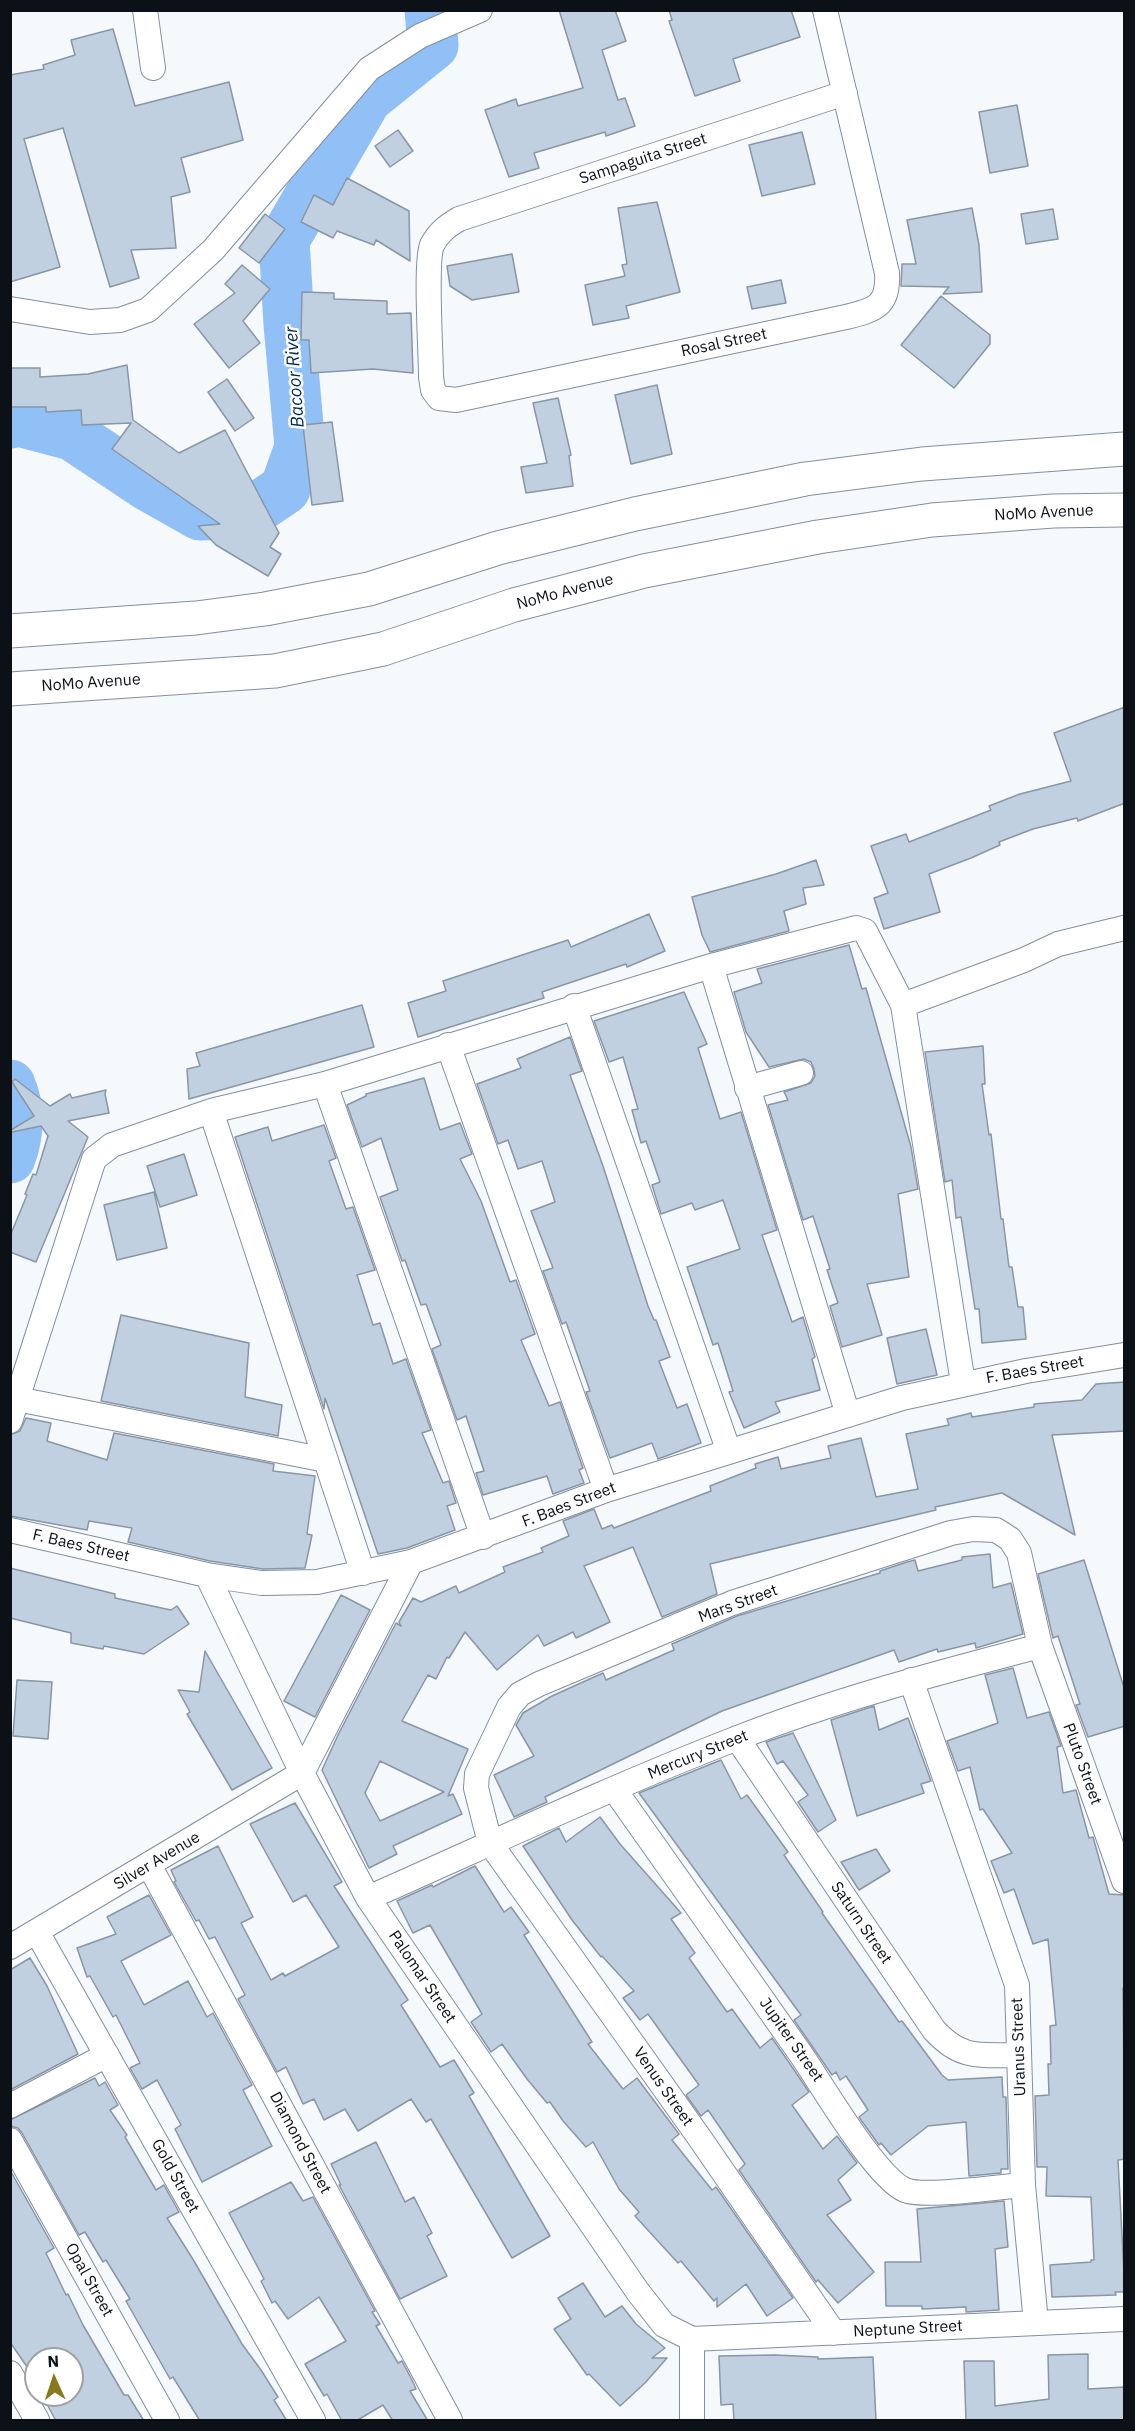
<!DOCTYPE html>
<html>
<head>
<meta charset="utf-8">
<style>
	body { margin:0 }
	#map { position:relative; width:1135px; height:2431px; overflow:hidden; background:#f6f9fc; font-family:"IBM Plex Sans",sans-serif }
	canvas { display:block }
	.frame { position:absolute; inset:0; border:12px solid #0c1117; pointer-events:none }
	.north { position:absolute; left:24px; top:2347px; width:60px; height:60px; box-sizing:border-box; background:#fff; border:2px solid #9ea0a2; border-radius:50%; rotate:357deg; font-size:16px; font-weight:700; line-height:24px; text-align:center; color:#0c1117 }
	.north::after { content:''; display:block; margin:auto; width:21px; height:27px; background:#88791d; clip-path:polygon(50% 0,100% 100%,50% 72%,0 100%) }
</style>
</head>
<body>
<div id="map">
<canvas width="1135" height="2431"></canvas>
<div class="frame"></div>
<div class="north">N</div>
</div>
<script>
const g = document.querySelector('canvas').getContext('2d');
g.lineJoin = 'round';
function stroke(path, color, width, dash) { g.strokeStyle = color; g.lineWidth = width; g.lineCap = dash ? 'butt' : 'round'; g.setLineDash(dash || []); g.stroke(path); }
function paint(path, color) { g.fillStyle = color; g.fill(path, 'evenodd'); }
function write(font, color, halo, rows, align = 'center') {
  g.font = font + ' "IBM Plex Sans",sans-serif'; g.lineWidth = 5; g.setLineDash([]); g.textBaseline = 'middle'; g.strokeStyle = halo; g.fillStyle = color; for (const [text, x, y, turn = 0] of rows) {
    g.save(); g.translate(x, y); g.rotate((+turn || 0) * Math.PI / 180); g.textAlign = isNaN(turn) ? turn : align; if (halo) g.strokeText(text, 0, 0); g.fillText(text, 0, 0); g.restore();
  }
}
stroke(new Path2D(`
	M10 423 19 421 72 435 147 485 200 515 248 514 285 489 300 447 289 324 284 240 367 98 433 45 430 10
	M10 1085C20 1108 19 1134 10 1158`), '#91c0f6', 51);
const building = new Path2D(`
	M559 10H615L626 41 602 50 618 100 625 98 635 126 606 136 605 132 534 153 539 168 509 177 485 110 516 99 518 106 583 88Z
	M669 10H791L800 37 733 59 740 81 695 96 669 21 672 20Z
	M113 29 135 106 229 82 243 140 181 158 190 192 171 197 176 248 131 250 139 278 110 287 63 128 24 139 60 267 10 282V75L44 69 43 65 75 55 71 40Z
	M1017 105 1028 166 990 173 979 112Z
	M398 130 413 151 390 167 375 146Z
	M802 132 815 184 762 196 749 145Z
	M347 178 409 211 410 261 376 240 374 245 337 231 333 238 301 222 314 195 333 205Z
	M657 202 680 292 626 306 629 318 593 325 585 285 625 276 622 265 627 264 618 208Z
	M972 208 979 245 982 292 943 294 949 287 901 286 902 264H916L907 220Z
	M1053 209 1058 239 1026 244 1021 214Z
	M265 214 285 229 259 263 239 248Z
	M512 254 519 292 472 300 450 286 447 266Z
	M242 265 270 289 243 321 260 343 229 368 194 324 235 293 225 284Z
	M781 280 786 303 752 309 747 287Z
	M302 292 334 293V299L387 301V314L411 313 413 373 373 369 311 373 309 340H301Z
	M941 296 990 335V344L954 388 901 345Z
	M127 365 133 420 179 453 225 430 279 533 270 547 281 554 268 576 216 545 198 526 220 524 112 449 131 423 82 425 81 410 46 412V407H10V368H40V377L88 374Z
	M227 379 254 418 235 431 208 392Z
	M657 385 672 454 631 464 615 395Z
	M558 398 571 455 569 456 573 486 526 493 521 467 547 463 533 403Z
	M332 422 343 501 312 505 303 425Z
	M1125 707V803L1078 821 1077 818 1033 829 999 842 1000 845 971 858 929 874 940 912 884 929 874 898 888 893 871 846 906 834 909 842 991 810 989 806 1020 794 1071 781 1054 733Z
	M816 860 824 885 803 888 806 904 784 911 789 931 710 952 702 935 692 897 776 874Z
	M649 914 665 951 627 967 626 964 542 992 544 998 418 1037 408 1003 446 991 443 981 568 940 571 947Z
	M849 945 862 989 866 988 911 1147 918 1189 898 1194 909 1277 867 1284 882 1335 842 1347 830 1306 838 1303 827 1270 830 1269 813 1216 803 1220 768 1105 788 1100 784 1092 811 1083 815 1076 814 1069 811 1062 804 1059 769 1067 746 1032 734 992 762 983 757 969Z
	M684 992 707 1044 698 1048 720 1119 741 1112 777 1230 762 1235 792 1322 803 1317 815 1357 812 1359 820 1390 775 1402 780 1412 744 1428 729 1392 733 1391 718 1343 713 1345 687 1267 740 1249 723 1200 695 1210 692 1203 661 1214 652 1185 660 1182 646 1141 641 1143 632 1110 638 1109 623 1057 609 1062 594 1021Z
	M362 1005 374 1047 189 1099 187 1069 200 1066 196 1053Z
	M570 1037 582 1071 570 1075 603 1166 648 1306 654 1320H656L670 1357 659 1361 677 1408 687 1404 701 1443 658 1459 652 1443 610 1458 586 1392 590 1391 566 1322 562 1324 543 1271 553 1268 531 1211 555 1202 542 1161 518 1169 508 1140 498 1144 477 1084 521 1068 517 1059Z
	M983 1046 985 1084H982L989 1135 991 1134 1001 1219H1003L1009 1267H1012L1018 1307H1023L1026 1339 982 1343 979 1309H975L961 1217 956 1218 952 1180 945 1182 925 1052Z
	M424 1078 440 1130 460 1123 472 1154 460 1159 481 1201 510 1282 516 1280 535 1334 521 1340 549 1406 560 1402 583 1468 579 1470 584 1483 553 1494 547 1476 483 1495 476 1473 484 1471 466 1416 457 1420 432 1349 441 1345 426 1304 421 1305 405 1260 402 1261 380 1197 398 1190 381 1138 362 1147 347 1105 366 1096V1094Z
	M15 1079 50 1106 70 1094 72 1098 106 1090 105 1094 109 1113 68 1121 88 1137 36 1262 10 1252V1236L27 1195 25 1194 33 1174 36 1175 48 1136 41 1126 12 1132 11 1130 34 1116 12 1082Z
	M324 1125 336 1158 329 1161 346 1209 353 1207 375 1270 357 1275 373 1325 380 1323 393 1364 406 1359 431 1430 422 1433 443 1483 449 1481 456 1503 447 1506 455 1530 407 1548 378 1554 325 1398 324 1409 235 1137 268 1127 272 1141Z
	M184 1154 197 1195 160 1207 147 1166Z
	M154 1192 167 1248 117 1260 104 1205Z
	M121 1315 249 1343 245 1397 282 1405 278 1436 101 1401Z
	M926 1329 937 1375 897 1384 887 1338Z
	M1125 1382V1431L1052 1435 1075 1535 1002 1493 935 1507 936 1510 710 1564 717 1594 662 1617 633 1547 584 1566 610 1622 576 1638 573 1632 544 1646 538 1635 497 1670 465 1632 449 1658 447 1657 436 1679 428 1675 402 1721 468 1749 448 1796 453 1794 462 1814 393 1846 397 1854 369 1868 322 1770 338 1735 396 1623 401 1626 399 1622 413 1598 421 1602 456 1586 459 1593 505 1572 503 1567 543 1552 541 1548 569 1536 563 1521 594 1509 602 1529 612 1525 614 1528 711 1491 710 1486 756 1468 755 1464 778 1457 781 1469 831 1458 828 1446 861 1438 876 1497 918 1489 906 1434 949 1425 947 1419 971 1413 972 1417 1034 1407V1404L1082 1400 1096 1384ZM380 1761 444 1792 380 1821 365 1793Z
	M26 1418 51 1423 47 1441 107 1460 114 1433 274 1464 273 1471 315 1476 307 1534 312 1535 305 1568 263 1569 210 1561 128 1542 132 1528 89 1521 87 1530 10 1516V1435L20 1431Z
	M990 1554 993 1588 1011 1583 1023 1634 976 1648 975 1643 938 1652 937 1649 899 1662 894 1650 722 1711 545 1797 547 1802 514 1817 494 1775 534 1756 516 1725 523 1713 552 1696 603 1673 606 1680 674 1650 672 1644 737 1616 880 1573V1571L907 1562 915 1560 918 1571 962 1560V1557Z
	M1084 1560 1125 1691V1726L1088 1737 1076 1705 1080 1704 1058 1636 1053 1638 1038 1574Z
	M10 1568 115 1594V1598L171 1610 177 1606 189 1624 144 1654 104 1646 103 1649 71 1643V1633L10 1618Z
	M341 1595 370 1610 315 1717 284 1701Z
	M205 1651 272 1768 232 1790 187 1714 190 1712 178 1690 199 1692Z
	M1013 1668 1027 1718 1049 1712 1061 1746 1057 1747 1063 1793 1076 1790 1089 1838 1093 1837 1109 1894 1125 1895V1988H1123L1125 2159 1118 2160 1125 2292H1115L1116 2295 1052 2297 1050 2265 1091 2262V2260H1094L1091 2197 1046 2196 1047 2167H1037L1035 2096 1049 2095 1048 2064H1051L1050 2026 1056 2025 1048 1939 1033 1944 1014 1889 1004 1893 991 1861 1012 1853 983 1809 980 1810 970 1767 958 1771 947 1741 998 1723 985 1675Z
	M17 1680 52 1682 48 1739 13 1736Z
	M874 1706 879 1730 908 1718 931 1781 921 1784 924 1793 857 1816 831 1720Z
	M793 1733 836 1820 818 1832 798 1802 808 1795 783 1761 777 1764 766 1742Z
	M721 1760 741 1799 747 1795 788 1852 784 1855 823 1912 822 1913 899 2022 902 2021 942 2075 948 2080 1002 2077 1003 2097H1006L1008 2169H1001V2173L969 2176 966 2122 928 2126 891 2155 881 2143 879 2145 861 2120 859 2117 868 2110 846 2076 840 2080 836 2072 832 2075 794 2020 801 2015 639 1793Z
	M295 1803 342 1882 334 1886 408 2000 401 2005 440 2067 454 2060 474 2093 469 2096 550 2236 512 2258 431 2119 426 2122 411 2099 358 2131 345 2109 324 2120 314 2099 303 2104 286 2067 277 2072 238 1999 245 1995 215 1937 209 1939 199 1920 196 1921 174 1882 176 1881 171 1870 218 1846 253 1917 241 1923 271 1980 283 1973 285 1976 339 1947 306 1895 293 1902 250 1824Z
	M600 1817 620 1844 681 1913 671 1919 695 1953 689 1958 727 2012 732 2009 760 2048 772 2038 788 2061 809 2092 792 2105 823 2149 837 2136 857 2163 838 2180 851 2200 827 2215 874 2272 838 2303 818 2280 816 2282 739 2170 745 2164 708 2110 701 2116 686 2095 699 2085 648 2014 640 2020 623 1998 634 1991 602 1956 601 1957 572 1920 523 1846 559 1828 566 1842Z
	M876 1849 890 1871 859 1890 841 1862Z
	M475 1866 504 1912 511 1907 529 1932 524 1935 592 2042 588 2044 623 2089 637 2078 679 2134 672 2140 712 2190 716 2187 793 2298 767 2316 746 2284 717 2307V2298L714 2301 681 2261 678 2263 635 2216 639 2212 619 2189 593 2142 586 2147 563 2121 550 2102 547 2103 527 2079 502 2044 491 2052 471 2022 482 2014 430 1925 413 1933 397 1901 432 1885 433 1887Z
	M149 1895 171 1935 121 1961 144 2005 188 1981 207 2017 213 2013 252 2085 243 2090 272 2146 202 2182 175 2129 181 2125 157 2080 142 2089 130 2068 140 2063 116 2015 113 2017 90 1976 87 1977 77 1948 116 1934 107 1917Z
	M30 1958 47 1986 78 2054 10 2090V1970Z
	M95 2078 99 2086 105 2082 118 2105 110 2110 127 2135 125 2137 156 2190 164 2185 179 2212 167 2218 194 2261 242 2344 261 2370 278 2397 274 2400 287 2421H200L173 2377 170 2379 126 2301 130 2299 106 2260 103 2262 85 2232 79 2235 22 2133 18 2128 10 2126V2120Z
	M376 2142 405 2202 414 2197 432 2233 427 2236 447 2276 400 2299 339 2185H341L331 2164Z
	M10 2170 54 2248 46 2253 66 2295 68 2294 83 2325 124 2395H128L144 2421H56L42 2395H72V2359H36V2380L10 2342Z
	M291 2182 303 2201 313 2197 375 2311 372 2312 380 2324 376 2326 398 2363 402 2361 412 2380 416 2389 410 2391 428 2421H393L383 2405 356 2421H342L327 2394 324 2396 305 2364 346 2341 319 2297 288 2319 275 2301 272 2303 261 2281 264 2279 229 2213Z
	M1004 2201 1008 2247 995 2249 999 2310 966 2312V2307L922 2309V2306H886L885 2262H921L917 2209Z
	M583 2283 605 2317 622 2306 636 2324 665 2348 652 2358H667L645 2383 620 2406 589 2374 587 2375 554 2329 571 2319 558 2298Z
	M1088 2354V2389L1125 2387V2421H966L964 2361H994L995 2406 1049 2399 1048 2355Z
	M775 2355 818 2357V2359L873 2357 876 2421H734L733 2404 721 2405 719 2356Z`);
paint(building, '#c1d0e1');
stroke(building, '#8896a6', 1.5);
const street = new Path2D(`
	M145 10 153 68
	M825 10 887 273C889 306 875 310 846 317L456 400 439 398 433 390 431 377C431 353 425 262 432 245 439 232 447 226 459 219L845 93
	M10 309 90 322 120 320 148 310 213 250 369 69 420 36 480 10
	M711 966 848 1415
	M903 1005 1024 960 1058 944 1124 928
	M574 1006 729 1452
	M448 1045 606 1490
	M325 1084 483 1537
	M747 1088 801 1073
	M17 1399 326 1460
	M10 1421 94 1159 112 1145 211 1111
	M10 1530 207 1575 262 1583 317 1582 411 1562 606 1490 902 1398 1026 1371 1124 1355
	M363 1573 211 1111 325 1084 711 966 856 928 865 931 903 1005 963 1383
	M207 1575 302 1773 368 1898 638 2292 664 2325 692 2339 1124 2319
	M911 1680 1017 1985 1023 2185 1036 2323
	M737 1738 934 2030C961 2060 980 2055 1019 2055
	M614 1789C676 1877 739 1965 800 2053 821 2083 875 2177 905 2190 924 2198 998 2187 1023 2185
	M149 1865 450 2420
	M368 1898C490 1844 611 1787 735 1739 834 1700 937 1673 1040 1646
	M37 1932 313 2420
	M10 1947 302 1773 411 1562
	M10 2106 107 2055
	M10 2140 167 2420
	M834 2333 699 2137 490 1843 476 1788 477 1774 509 1707 520 1694 539 1684 732 1603 951 1533 973 1529 996 1530 1010 1539 1019 1553 1040 1646 1124 1881
	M692 2339V2420
	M10 2373 37 2420`);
const secondary = new Path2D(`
	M10 631 196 618 265 609 369 589 498 548 635 514 805 479 922 464 1124 449
	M10 689 275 671 383 649 514 605 644 571 818 537 932 520 1053 511 1124 510`);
stroke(street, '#828fa0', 26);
stroke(secondary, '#828fa0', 35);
stroke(street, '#fff', 24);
stroke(secondary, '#fff', 33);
write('16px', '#0c1117', '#fff', [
	["Sampaguita Street",643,159,-18],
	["Rosal Street",724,343,-12],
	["NoMo Avenue",1044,513,-3],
	["NoMo Avenue",565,592,-15],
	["NoMo Avenue",91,683,-4],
	["F. Baes Street",1035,1370,-10],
	["F. Baes Street",569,1505,-21],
	["F. Baes Street",81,1546,13],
	["Mars Street",738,1604,-20],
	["Mercury Street",698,1755,-22],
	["Pluto Street",1082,1764,70],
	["Silver Avenue",157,1861,-31],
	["Saturn Street",861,1923,56],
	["Palomar Street",422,1977,56],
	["Jupiter Street",791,2040,55],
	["Uranus Street",1019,2047,-92],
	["Venus Street",663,2087,55],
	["Diamond Street",300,2143,62],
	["Gold Street",175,2176,61],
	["Opal Street",89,2280,61],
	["Neptune Street",908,2329,-3]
]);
write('italic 18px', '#002952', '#fff', [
	["Bacoor River",295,377,-94]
]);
</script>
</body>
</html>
